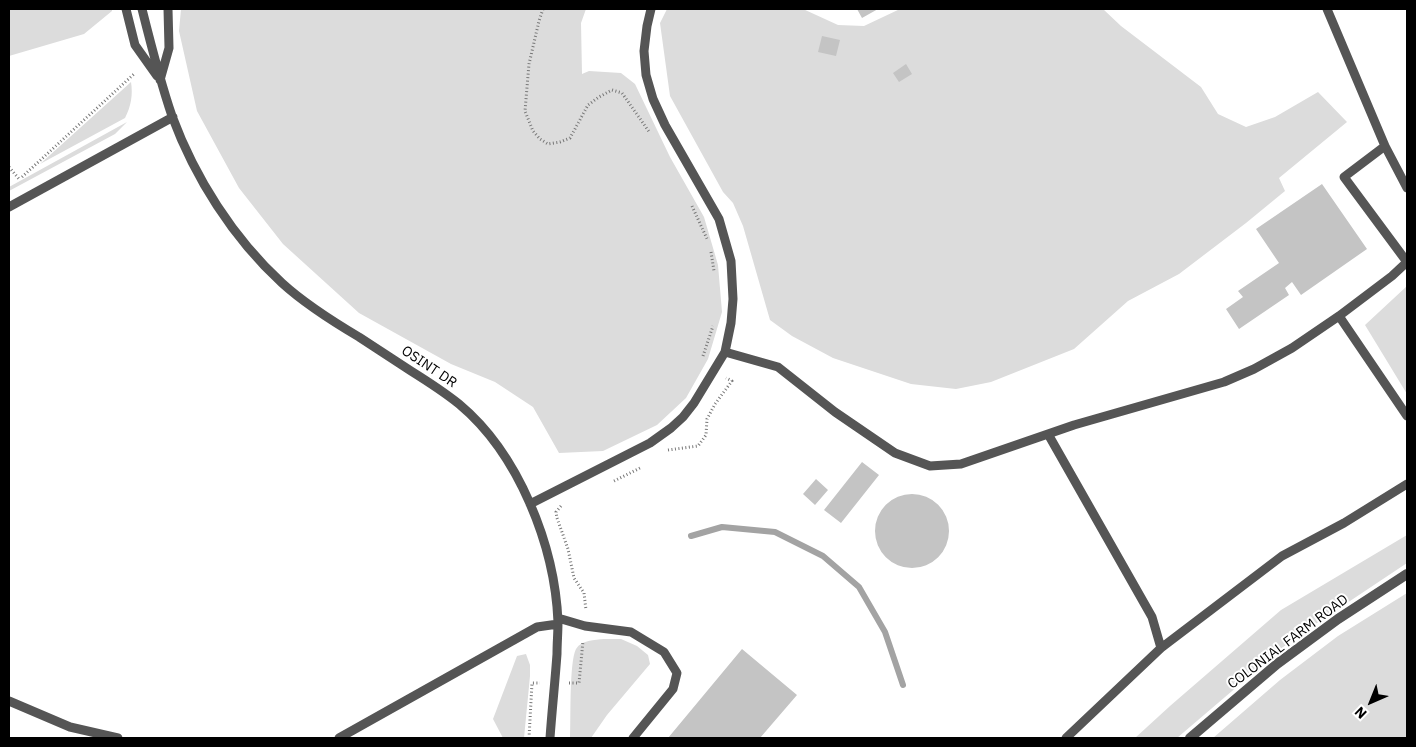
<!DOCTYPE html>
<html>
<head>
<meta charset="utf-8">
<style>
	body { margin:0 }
	#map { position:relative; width:1416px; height:747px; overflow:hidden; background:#fff; font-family:"IBM Plex Sans",sans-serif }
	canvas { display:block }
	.frame { position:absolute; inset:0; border:10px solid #000; pointer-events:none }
	.north { position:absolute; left:1346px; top:677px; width:50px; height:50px; -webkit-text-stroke:4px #fff; paint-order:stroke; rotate:224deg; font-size:14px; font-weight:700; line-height:20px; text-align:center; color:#000 }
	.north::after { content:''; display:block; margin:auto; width:18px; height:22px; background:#000; clip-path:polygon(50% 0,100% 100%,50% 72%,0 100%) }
</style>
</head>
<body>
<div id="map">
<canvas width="1416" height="747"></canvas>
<div class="frame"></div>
<div class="north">N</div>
</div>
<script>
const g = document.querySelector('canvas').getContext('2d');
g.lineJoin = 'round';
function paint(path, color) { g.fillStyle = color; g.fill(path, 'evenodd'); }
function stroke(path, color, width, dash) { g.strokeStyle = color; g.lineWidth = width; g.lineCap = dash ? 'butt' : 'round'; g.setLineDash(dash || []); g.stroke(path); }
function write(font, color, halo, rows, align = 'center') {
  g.font = font + ' "IBM Plex Sans",sans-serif'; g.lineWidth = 4; g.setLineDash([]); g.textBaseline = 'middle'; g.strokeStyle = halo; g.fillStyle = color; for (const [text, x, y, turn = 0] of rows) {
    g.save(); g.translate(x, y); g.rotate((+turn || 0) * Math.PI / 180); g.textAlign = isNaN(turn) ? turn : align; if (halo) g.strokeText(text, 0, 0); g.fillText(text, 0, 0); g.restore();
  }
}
paint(new Path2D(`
	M9 9H112V11L84 34 9 56Z
	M181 9H586L581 23 582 74 589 71 621 73 635 84 670 157 704 217 718 265 722 312 708 359 686 398 657 425 603 451 559 453 533 407 495 382 451 364 359 313 283 244 239 188 197 111 179 31Z
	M667 9H803L838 25 864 26 900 9H1103L1121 26 1201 87 1218 114 1246 127 1275 117 1318 92 1347 122 1279 178 1285 191 1246 223 1179 274 1128 301 1074 349 991 382 956 389 911 384 833 358 792 336 770 320 743 226 733 203 723 192 670 96 660 23Z
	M131 82C133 95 131 106 125 118L40 164Z
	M127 122 115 134 9 191V187Z
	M1407 286V394L1365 325Z
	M1407 535V563L1293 639 1177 738H1135L1170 706 1281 610Z
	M1407 593V738H1213L1280 680 1338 636Z
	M604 639H621L637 646 648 655 650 664 607 715 591 738H570C571 720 569 663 576 649 581 640 595 640 604 639Z
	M526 654 530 665V676L524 738H503L493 719 517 656Z`), '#dcdcdc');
stroke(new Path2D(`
	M691 536 722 527 775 532 823 556 859 587 885 632 903 685`), '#a3a3a3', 6);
paint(new Path2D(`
	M857 9H878L862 18Z
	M822 36 840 40 836 56 818 52Z
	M906 64 912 74 899 82 893 73Z
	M1322 184 1367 249 1301 295 1292 282 1285 288 1289 295 1239 329 1226 309 1243 297 1238 291 1279 263 1256 229Z
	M862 462 879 475 841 523 824 510Z
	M816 479 828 490 815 505 803 494Z
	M875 531a37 37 0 1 1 74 0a37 37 0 1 1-74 0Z
	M742 649 797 695 760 738H668Z`), '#c4c4c4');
stroke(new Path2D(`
	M543 9 539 21 529 64 525 111 533 131 540 139 548 144 560 142 570 138 588 105 599 97 612 90 622 93 650 133
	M9 167 19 179
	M22 177 134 74
	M692 206 708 241
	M711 252 714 271
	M703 356 713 326
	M668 450 698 446 706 435 707 419 715 404 732 381 726 378
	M614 481 642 467
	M561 506 556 512 557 518 568 549 574 578 584 593 586 610
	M569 683H579L583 641
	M529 738 532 683H540`), '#777', 3, [1, 2.5]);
stroke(new Path2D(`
	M126 9 135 45 157 76
	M142 9C151 45 160 81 172 116 195 178 233 238 282 283 305 304 332 321 359 337 376 348 394 360 411 371 427 381 444 392 459 404 519 454 555 546 558 622 558 633 557 643 557 654 555 682 552 710 550 738
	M1327 9 1385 146 1344 177 1407 262
	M160 80 169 48 168 9
	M1385 146 1407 188
	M9 207 173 117
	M1339 316 1407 416
	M725 352 778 367 835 412 895 453 930 466 961 464 1074 425 1224 382 1254 369 1292 348 1339 316 1392 276 1407 262
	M1048 434 1152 617 1161 648 1066 738
	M530 504 650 443 671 428 683 417 694 403 725 352 731 323 733 299 731 261 719 219 665 125 653 99 646 75 644 51 647 26 651 9
	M558 618 585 626 631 632 664 652 677 673 673 689 633 738
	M1161 648 1282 556 1344 523 1407 484
	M9 701 70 727 118 738
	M339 738 537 627 558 624`), '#555', 9);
stroke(new Path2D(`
	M1190 738 1277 664 1338 619 1407 574`), '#555', 10);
write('14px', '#000', '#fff', [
	["OSINT DR",429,367,34],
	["COLONIAL FARM ROAD",1288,642,-37]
]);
</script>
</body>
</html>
